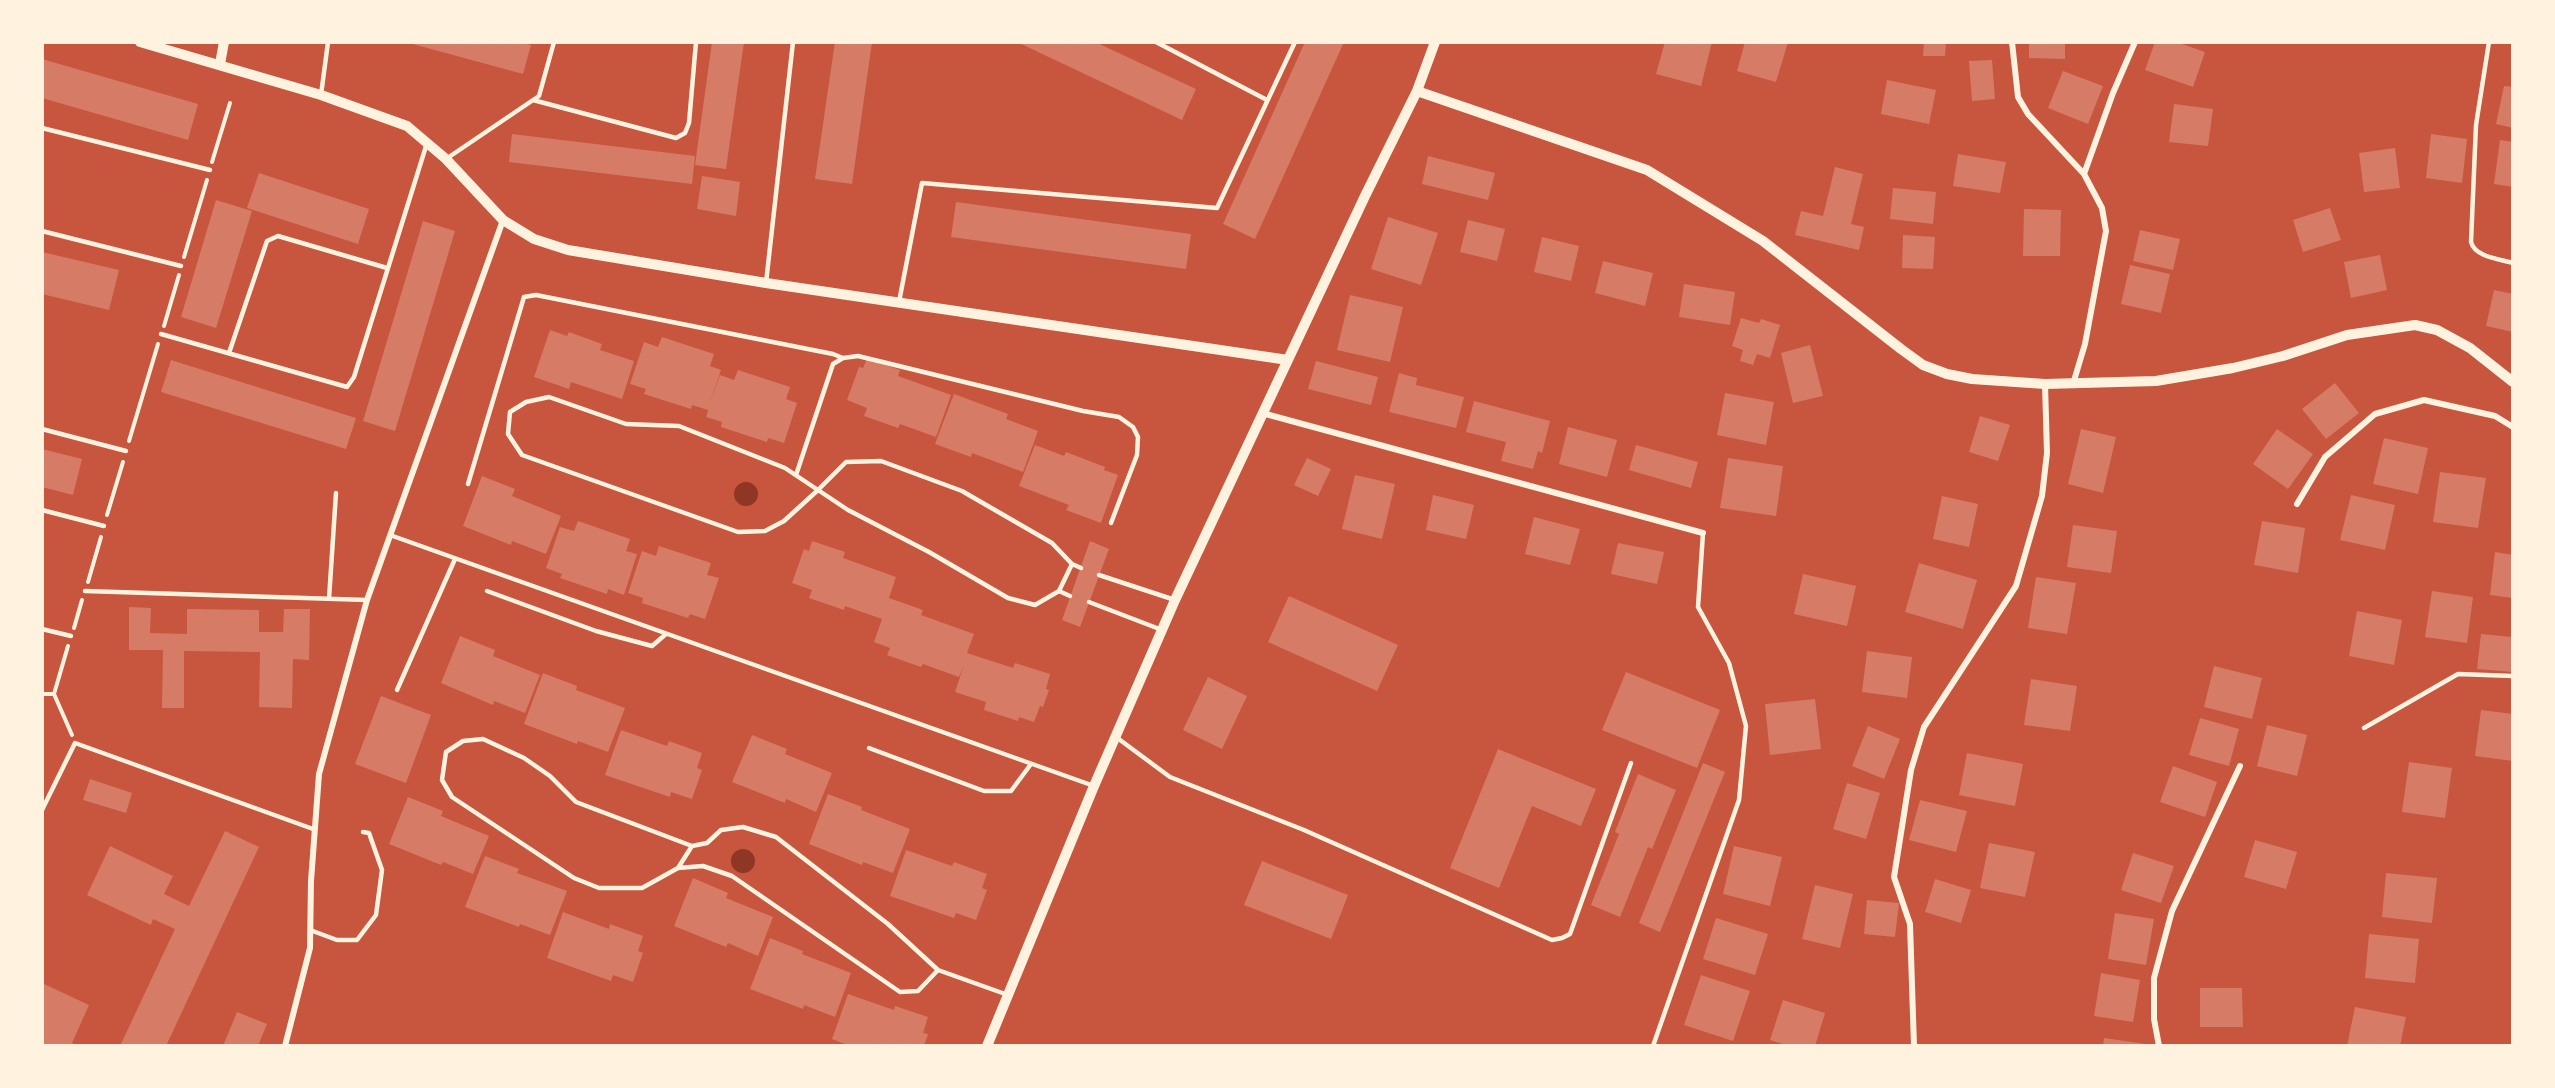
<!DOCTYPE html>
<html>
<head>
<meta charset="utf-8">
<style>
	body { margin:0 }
	#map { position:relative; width:2555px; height:1088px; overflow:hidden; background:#c8553d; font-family:"Roboto Condensed",sans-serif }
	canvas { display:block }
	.frame { position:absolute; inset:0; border:44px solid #fff3e0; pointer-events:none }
</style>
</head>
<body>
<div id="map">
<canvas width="2555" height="1088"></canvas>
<div class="frame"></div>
</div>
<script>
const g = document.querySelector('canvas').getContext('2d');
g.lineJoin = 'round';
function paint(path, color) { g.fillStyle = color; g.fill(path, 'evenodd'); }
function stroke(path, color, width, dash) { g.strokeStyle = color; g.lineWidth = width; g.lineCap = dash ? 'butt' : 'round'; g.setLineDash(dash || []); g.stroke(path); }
paint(new Path2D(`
	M734 494a12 12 0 1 1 24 0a12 12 0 1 1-24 0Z
	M731 861a12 12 0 1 1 24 0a12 12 0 1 1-24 0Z`), '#8f3625');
paint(new Path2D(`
	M520 42 531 45 523 74 409 43Z
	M712 42H744L726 169 695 165Z
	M835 42H872L852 184 815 179Z
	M1017 42H1095L1196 89 1182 120Z
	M1305 42H1344L1255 239 1223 224Z
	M1665 42H1712L1701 86 1656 74Z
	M1745 42H1788L1776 82 1737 71Z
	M1924 42H1946L1945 56H1923Z
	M2029 42H2065V59L2029 58Z
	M2155 42H2176L2205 52 2193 87 2145 70Z
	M42 59 198 104 188 140 42 98Z
	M1992 60 1995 99 1972 101 1969 61Z
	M2063 71 2103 86 2088 124 2048 108Z
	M1887 80 1936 90 1929 124 1881 114Z
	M2504 86 2513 87V128L2496 124Z
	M2174 104 2213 109 2208 146 2169 142Z
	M512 134 695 156 692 184 509 162Z
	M2431 134 2467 139 2462 183 2426 178Z
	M2500 140 2513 142V187L2494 184Z
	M2395 148 2400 188 2364 192 2359 153Z
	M1958 154 2006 162 2000 193 1953 186Z
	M1428 156 1495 173 1488 200 1422 184Z
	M1835 167 1863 174 1851 224 1864 227 1859 250 1795 235 1801 211 1823 216Z
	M259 173 369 209 358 244 247 208Z
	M702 176 740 182 736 216 697 209Z
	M1893 188 1936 192 1933 224 1890 219Z
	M216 200 252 211 216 328 181 317Z
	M956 202 1191 234 1186 269 951 237Z
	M2330 208 2341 240 2303 252 2293 220Z
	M2024 209 2061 210 2060 256H2023Z
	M1388 217 1438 233 1421 285 1371 269Z
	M1468 220 1505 229 1497 261 1460 252Z
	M423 221 455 231 395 431 363 421Z
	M2140 230 2180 239 2173 270 2133 261Z
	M1903 235 1935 237 1933 269 1902 268Z
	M1542 237 1579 246 1571 281 1534 272Z
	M42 252 119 270 109 310 42 294Z
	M2380 255 2387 290 2351 298 2344 262Z
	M1603 261 1653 273 1645 306 1595 293Z
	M2130 265 2170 274 2161 313 2121 304Z
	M1684 284 1735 292 1730 325 1679 317Z
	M2494 290 2513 294V332L2486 326Z
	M1350 295 1403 307 1390 362 1337 350Z
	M1741 318 1759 323 1761 319 1780 325 1770 358 1757 354 1753 365 1740 361 1743 350 1732 346Z
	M550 330 567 336 569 332 602 344 600 350 634 361 622 399 571 382 569 389 534 377Z
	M662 337 714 354 710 366 721 370 708 408 720 375 734 380 738 370 790 387 786 399 797 403 784 443 768 438 767 442 721 427 722 422 706 417 708 410 692 405 691 409 644 394 646 389 630 384 644 342 658 347Z
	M1810 345 1823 396 1793 403 1781 353Z
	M867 359 900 370 898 376 951 395 936 437 900 424 898 428 864 416 867 408 847 400 859 367 863 368Z
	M171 360 356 418 346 449 161 392Z
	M1316 361 1378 377 1371 405 1308 389Z
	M1399 373 1417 378 1416 385 1464 397 1456 428 1389 412Z
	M2335 383 2359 413 2326 439 2302 409Z
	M1725 393 1774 402 1766 445 1717 435Z
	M954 394 1008 414 1006 419 1038 431 1023 472 972 453 971 457 935 444Z
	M1474 401 1550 421 1542 453 1538 451 1533 469 1501 461 1506 442 1466 432Z
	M1980 416 2010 425 1998 461 1969 452Z
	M1568 427 1617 440 1607 477 1559 464Z
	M2081 429 2116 437 2103 493 2068 484Z
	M2277 429 2313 454 2288 489 2253 464Z
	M2384 438 2428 448 2418 494 2373 484Z
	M1035 445 1064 456 1066 452 1105 467 1104 470 1118 475 1101 523 1066 510 1069 505 1019 486Z
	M1636 445 1698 462 1691 488 1629 470Z
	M42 449 82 459 73 495 42 487Z
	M1307 458 1331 469 1318 496 1294 485Z
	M1728 458 1783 466 1776 516 1720 508Z
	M2440 472 2486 478 2478 528 2433 522Z
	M1355 475 1395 484 1382 539 1342 529Z
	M482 476 515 489 512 496 561 516 546 554 512 541 511 545 463 526Z
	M1433 495 1474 505 1466 539 1426 530Z
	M2351 495 2395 505 2385 550 2340 540Z
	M1942 496 1978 504 1969 547 1933 539Z
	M1534 517 1580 529 1570 565 1525 554Z
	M578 521 630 539 626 551 637 554 624 595 608 589 607 594 560 578 562 574 546 568 560 527 574 531Z
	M2262 521 2305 528 2298 573 2254 565Z
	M2073 525 2117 531 2111 573 2067 567Z
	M812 541 845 552 843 558 896 577 889 598 923 610 921 615 974 634 967 653 1013 668 1015 663 1050 674 1046 689 1049 690 1043 707 1040 706 1034 722 1019 717 1018 721 984 710 986 702 955 692 964 665 959 677 923 664 921 667 887 655 890 648 874 642 882 619 845 606 844 610 809 598 812 590 792 583 804 549 809 551Z
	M1090 541 1109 549 1080 627 1062 620Z
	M1618 543 1664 552 1657 584 1611 574Z
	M659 546 711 563 707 575 719 578 705 619 690 614 688 618 642 603 643 598 628 593 642 551 656 556Z
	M2495 552 2513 555V598L2490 595Z
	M1919 563 1977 580 1963 629 1905 612Z
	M1803 574 1856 586 1847 626 1794 614Z
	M2036 577 2076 583 2067 634 2028 628Z
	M2432 591 2473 597 2467 643 2425 637Z
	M1289 596 1398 645 1377 691 1268 642Z
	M129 607 151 608 150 633 187 634V609L259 610V632H283L284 609H310L309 660 293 659 292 708 259 707 260 652 184 651V708H162L163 650H129Z
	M2357 611 2402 620 2394 665 2349 656Z
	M2481 634 2513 637V672L2477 669Z
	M460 636 495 650 493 656 540 675 525 713 494 701 493 705 441 683Z
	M1867 651 1912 657 1907 698 1862 692Z
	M2214 666 2262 678 2252 719 2204 707Z
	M1626 672 1720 710 1697 768 1602 730Z
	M543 673 577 686 576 690 625 708 608 752 578 741 577 744 524 724Z
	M1208 677 1247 696 1222 749 1183 730Z
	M2031 679 2077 686 2070 731 2024 725Z
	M381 696 431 715 406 783 355 764Z
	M1815 699 1821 749 1770 755 1765 704Z
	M2481 710 2513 714V761L2475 756Z
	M2200 718 2239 729 2229 766 2189 755Z
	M2267 725 2307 735 2297 776 2257 766Z
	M1868 726 1900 739 1884 779 1852 766Z
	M621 730 667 746 669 741 702 753 697 768 702 770 692 799 671 792 670 797 605 775Z
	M752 735 787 749 785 754 832 773 816 812 786 799 785 803 732 782Z
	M1498 749 1596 789 1581 826 1532 806 1499 888 1450 868Z
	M1967 753 2023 764 2015 806 1959 795Z
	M2409 762 2452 768 2445 818 2402 812Z
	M1703 763 1725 772 1660 932 1639 923Z
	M2173 766 2217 782 2205 817 2160 802Z
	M1638 774 1676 790 1652 849 1648 847 1620 917 1591 905 1619 834 1615 832Z
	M90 779 132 793 126 813 83 800Z
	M1847 783 1880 793 1866 839 1833 829Z
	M828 794 862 807 861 810 910 829 893 873 863 862 862 865 809 844Z
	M408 797 443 811 441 816 489 836 473 874 443 862 441 865 389 844Z
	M1920 800 1967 811 1956 852 1909 840Z
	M225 831 259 847 166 1046H120L175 929 153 919 151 925 87 895 110 846 173 876 164 894 189 906Z
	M2255 840 2297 852 2286 889 2244 877Z
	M1989 843 2035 852 2025 897 1980 888Z
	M1734 846 1782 857 1770 906 1723 894Z
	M906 850 952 866 954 862 987 874 982 888 987 890 976 920 956 913 954 918 890 896Z
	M2133 853 2174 866 2161 903 2121 890Z
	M485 856 519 869 517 873 567 891 550 935 520 924 519 927 465 907Z
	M1262 861 1348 895 1331 939 1244 905Z
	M2386 873 2437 878 2432 923 2382 917Z
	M693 878 728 893 726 898 773 917 758 956 728 943 726 947 674 926Z
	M1935 879 1971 890 1961 923 1925 912Z
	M1815 885 1853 894 1840 948 1802 939Z
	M1867 900 1899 903 1895 937 1864 934Z
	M563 912 609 929 610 924 643 936 638 951 643 953 633 982 613 975 611 981 547 958Z
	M2115 913 2154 919 2146 965 2108 959Z
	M1716 918 1768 934 1755 975 1703 959Z
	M2369 934 2419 939 2415 983 2365 978Z
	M770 938 803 951 802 954 851 973 835 1017 804 1005 803 1009 750 989Z
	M2101 973 2140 980 2133 1022 2094 1016Z
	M1701 975 1750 991 1733 1041 1684 1025Z
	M42 983 89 1005 72 1043 79 1046H42Z
	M2200 988H2242L2243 1027H2200Z
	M848 994 894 1010 895 1006 928 1017 923 1033 928 1034 924 1046H850L832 1039Z
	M1783 1000 1825 1013 1815 1046H1789L1770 1040Z
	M2355 1007 2406 1017 2400 1046H2347Z
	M237 1012 267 1024 258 1046H223Z
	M2104 1038 2146 1044V1046H2103Z`), '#d67c66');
stroke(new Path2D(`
	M212 162 230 103
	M184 257 207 180
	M164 326 179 275
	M129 441 158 344
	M107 515 123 462
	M88 582 101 537
	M74 628 82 600
	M42 694H54L72 735
	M54 694 68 646`), '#fff3e0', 4);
stroke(new Path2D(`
	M1156 42 1267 100
	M2489 42 2476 125 2471 242C2475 257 2499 259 2513 263
	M321 95 328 42
	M533 100 676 138 685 133 689 123 696 42
	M42 128 210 170
	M446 159 539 96 554 42
	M42 231 181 266
	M766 283 793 42
	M899 302 922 183 1217 208 1295 42
	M161 334 347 387 354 377 427 143
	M229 353 267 241 278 236 387 268
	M42 429 126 451
	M796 475 833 364 843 358 858 356 1083 411 1119 417 1133 427 1138 437 1137 455 1111 523
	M468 484 524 297 536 295 833 354 843 358
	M42 510 104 526
	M390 535 1094 786
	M1072 564 1059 591 1035 605 1008 598 929 552 848 510 818 490 784 521 765 531 738 532 522 455 508 434 510 412 526 402 549 397 626 424 679 426 785 468 818 490 846 462 881 461 962 491 1052 543 1072 564 1081 568
	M1099 575 1175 600
	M85 591 367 600
	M487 591 596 631 652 646 666 634
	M1059 591 1070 596
	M329 599 336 493
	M1089 602 1162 630
	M42 629 71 636
	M397 690 455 559
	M2364 728 2458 674 2513 676
	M1116 737 1170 777 1304 830 1552 940 1562 938 1570 934 1631 763
	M869 748 984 791H1011L1031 764
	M42 810 75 743 313 829
	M678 868 692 846
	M310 930 337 940H357L376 915 382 870 369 833 363 832
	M938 970 918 991 900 992 732 876 703 866 678 868 642 888H599L574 878 452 797 442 780 446 752 463 741 483 739 524 758 550 776 576 802 692 846 707 843 721 830 743 827 776 837 888 924 938 970 1008 995
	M1653 1046 1739 800 1746 726 1729 663 1698 607 1703 533`), '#fff3e0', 4.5);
stroke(new Path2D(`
	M2012 42 2018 97 2028 114 2084 174 2102 208 2106 231 2085 344 2073 384
	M2084 174 2113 93 2135 42
	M1262 413 1703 533
	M2297 504 2325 457 2375 414 2424 400 2495 416 2513 427
	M285 1046 310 948 311 881 319 774 367 600 503 220
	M1914 1046 1910 924 1894 877 1911 770 1924 727 2016 586 2042 496 2047 453 2045 384
	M2159 1046 2154 1019V978L2172 911 2240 766`), '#fff3e0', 6);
stroke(new Path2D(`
	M140 42 321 95 407 126 446 159 503 220 534 239 568 250 766 283 1288 360
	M220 64 224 42
	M1417 91 1647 170 1763 241 1901 349 1923 365 1947 374 1972 379 2045 384 2156 381 2233 368 2283 356 2347 335 2415 325 2437 330 2470 348 2513 382
	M987 1046 1094 786 1175 600 1365 196 1417 91 1435 42`), '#fff3e0', 10);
</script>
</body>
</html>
